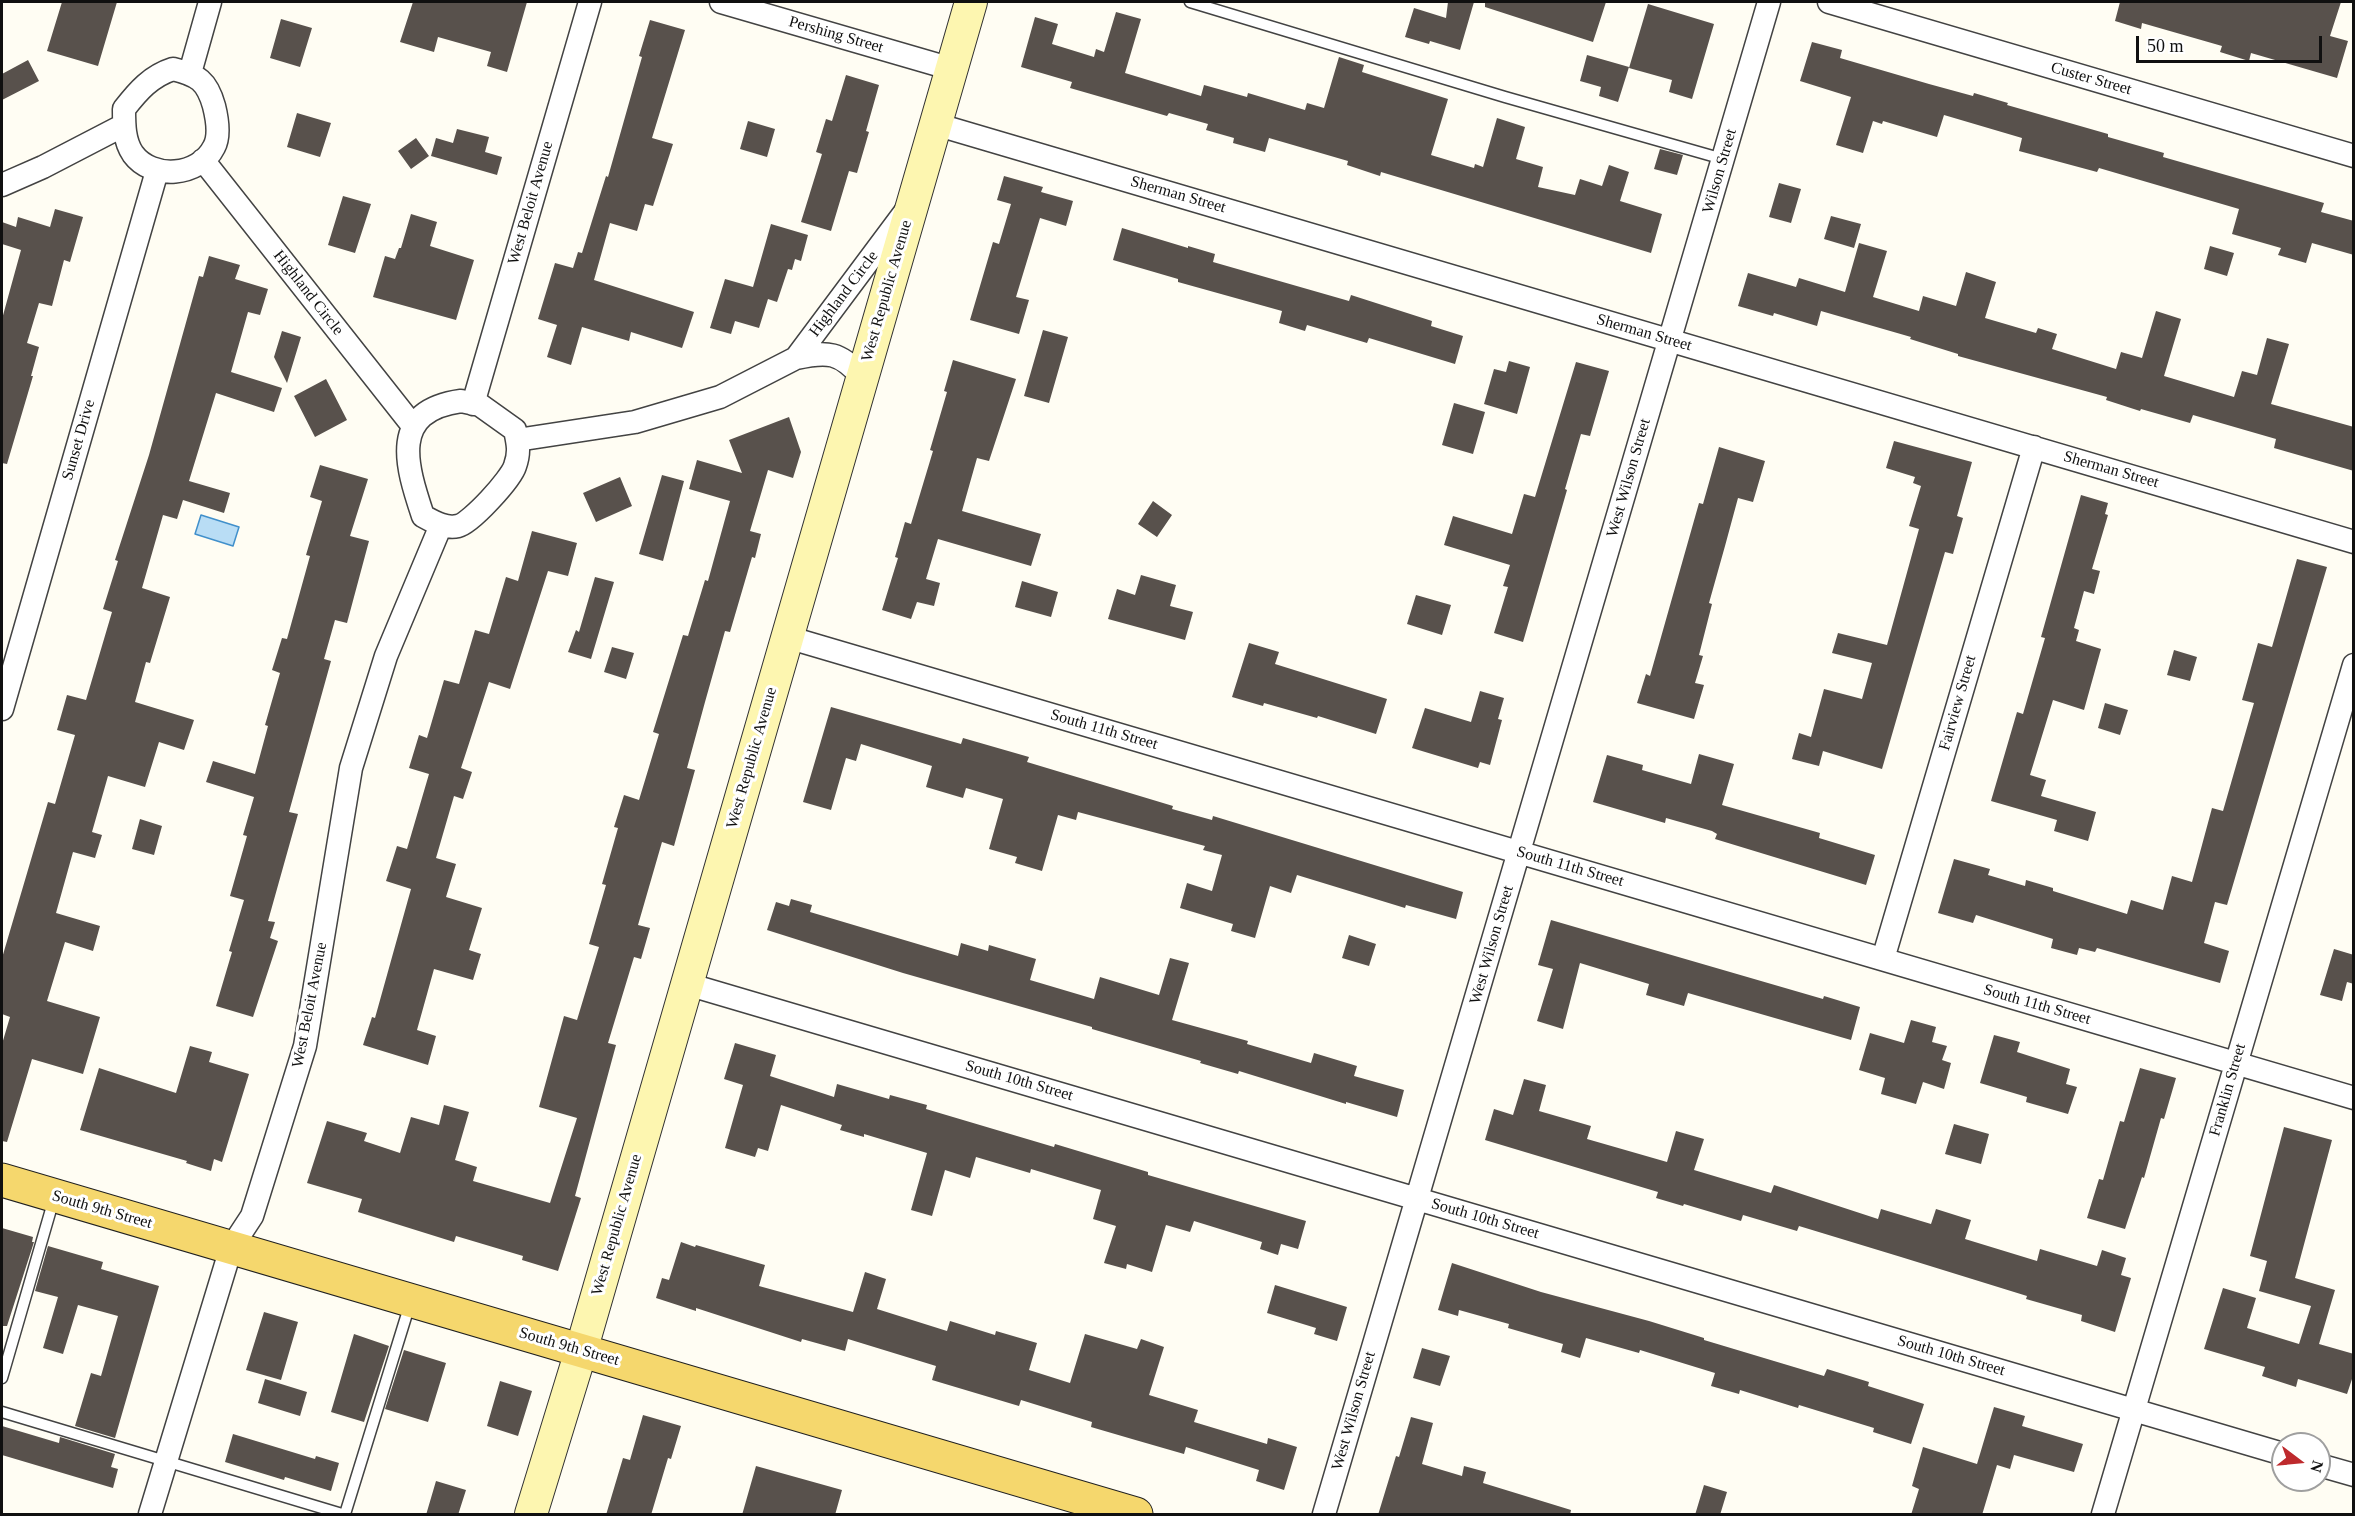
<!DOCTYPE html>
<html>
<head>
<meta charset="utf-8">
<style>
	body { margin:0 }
	#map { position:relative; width:2355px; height:1516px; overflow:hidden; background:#fffdf3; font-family:"Times New Roman",serif }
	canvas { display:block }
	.frame { position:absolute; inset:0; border:3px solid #101010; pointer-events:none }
	.north { position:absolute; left:2271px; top:1432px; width:60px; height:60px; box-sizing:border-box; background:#fff; border:2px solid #9f9f9f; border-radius:50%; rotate:106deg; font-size:16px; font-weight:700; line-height:24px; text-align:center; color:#101010 }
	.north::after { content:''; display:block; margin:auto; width:21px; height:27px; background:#be2a2d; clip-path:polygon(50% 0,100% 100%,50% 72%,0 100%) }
	.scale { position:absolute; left:2136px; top:36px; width:186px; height:27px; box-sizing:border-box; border:3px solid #101010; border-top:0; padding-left:8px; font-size:18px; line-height:21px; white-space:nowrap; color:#101010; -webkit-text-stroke:4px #fff; paint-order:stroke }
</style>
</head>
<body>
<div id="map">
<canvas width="2355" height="1516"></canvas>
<div class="frame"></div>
<div class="north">N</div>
<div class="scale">50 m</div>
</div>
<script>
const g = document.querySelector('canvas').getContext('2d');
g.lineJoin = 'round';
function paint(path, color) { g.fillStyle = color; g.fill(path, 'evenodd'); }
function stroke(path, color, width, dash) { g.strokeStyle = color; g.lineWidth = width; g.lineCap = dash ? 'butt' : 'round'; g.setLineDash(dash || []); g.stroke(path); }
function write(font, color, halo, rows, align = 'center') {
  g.font = font + ' "Times New Roman",serif'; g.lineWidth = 6; g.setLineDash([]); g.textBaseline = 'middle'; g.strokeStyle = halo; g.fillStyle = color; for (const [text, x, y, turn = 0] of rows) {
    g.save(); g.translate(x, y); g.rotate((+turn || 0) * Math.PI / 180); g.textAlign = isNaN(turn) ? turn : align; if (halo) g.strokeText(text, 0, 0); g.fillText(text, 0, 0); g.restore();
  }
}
const water = new Path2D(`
	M201 515 239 527 233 546 195 534Z`);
paint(water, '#b9ddf5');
stroke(water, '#4190cb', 1.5);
paint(new Path2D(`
	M62 2H117L98 66 47 51Z
	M413 2H527L507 72 487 66 491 52 438 37 434 52 400 42Z
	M1448 2H1474L1460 50 1430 41 1429 44 1405 37 1414 8 1446 18Z
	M1485 2H1606L1593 42 1485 7Z
	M2120 2H2341L2330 36 2348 41 2337 78 2251 53 2249 61 2220 52 2222 46 2142 23 2141 29 2115 21Z
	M1648 4 1714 24 1692 99 1669 92 1672 80 1629 68Z
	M1116 12 1141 19 1125 73 1201 96 1204 85 1247 97 1248 93 1305 110 1307 103 1324 108 1339 57 1364 65 1362 72 1448 99 1431 155 1474 168 1475 164 1483 167 1497 118 1525 127 1516 159 1543 167 1538 187 1575 195 1580 179 1602 186 1609 165 1629 172 1620 201 1662 214 1651 253 1381 172 1380 176 1347 165 1348 161 1269 138 1265 152 1233 143 1234 138 1206 130 1208 124 1169 113 1167 116 1070 88 1072 82 1021 67 1035 17 1058 24 1052 44 1094 57 1096 49 1104 52Z
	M281 19 312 28 300 67 270 58Z
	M650 20 685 30 652 138 673 144 653 206 645 204 637 231 610 223 594 280 694 312 682 348 631 332 629 341 582 327 571 365 547 357 557 325 538 319 555 263 573 268 578 252 582 253 606 176 608 177 642 57 639 56Z
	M1812 42 1842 50 1840 58 1929 84 1973 96 1974 93 2008 103 2007 105 2108 134V137L2164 153 2163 157 2324 203 2321 212 2354 221V255L2312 243 2306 263 2278 255 2281 248 2232 234 2239 209 2099 168 2097 172 2019 151 2022 138 1944 115 1937 137 1883 121 1882 124 1873 121 1863 153 1836 145 1851 97 1800 81Z
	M1587 55 1629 67 1618 102 1599 96 1601 87 1580 81Z
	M28 60 39 81 2 100V74Z
	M846 75 879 85 866 131 869 132 857 173 849 171 831 231 801 222 822 154 816 152 826 119 832 121Z
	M297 113 331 123 320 157 287 147Z
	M748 121 775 129 767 157 740 149Z
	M457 129 489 137 485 152 502 157 497 175 431 156 436 138 453 143Z
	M416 138 429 156 411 169 398 151Z
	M1660 149 1683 155 1677 175 1654 169Z
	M1004 176 1043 187 1041 192 1073 201 1066 226 1040 218 1016 297 1029 300 1019 334 970 320 993 242 999 244 1011 204 997 200Z
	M1779 183 1801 189 1791 223 1769 217Z
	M343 196 371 204 355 253 328 245Z
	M55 209 83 217 70 262 64 260 52 306 39 303 27 343 39 347 31 376H33L7 464 2 463V319L21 250 2 244V222L16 227 18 217 50 227Z
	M411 214 437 222 430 246 474 260 456 320 373 297 385 256 395 259 399 248H401Z
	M1831 216 1861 224 1854 248 1824 239Z
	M771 224 808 235 801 261 795 259 792 270 788 269 777 302 768 299 759 328 735 321 731 334 710 328 725 279 753 287Z
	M1122 228 1188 248V246L1215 254 1213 262 1349 301 1351 295 1432 321 1431 326 1463 336 1455 364 1369 338 1367 343 1307 325 1305 331 1279 323 1282 311 1178 282V279L1113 260Z
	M1859 243 1887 251 1873 297 1919 311 1923 296 1956 306 1966 272 1996 282 1985 318 2036 333 2038 328 2057 334 2052 349 2116 369 2121 352 2142 358 2156 311 2181 319 2164 376 2234 397 2242 371 2257 375 2267 338 2289 344 2271 404 2354 427V471L2274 448 2276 439 2193 415 2190 423 2141 409 2140 411 2106 400 2107 397 1958 356V354L1910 339 1911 337 1821 311 1817 326 1774 313 1773 316 1738 306 1748 273 1796 287 1799 278 1845 292Z
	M2210 246 2234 253 2227 276 2204 269Z
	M209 256 240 265 235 279 268 289 260 315 248 312 231 372 282 388 274 412 216 393 189 481 230 493 224 513 183 500 177 519 163 515 142 588 170 597 150 663 146 662 135 702 194 720 184 750 159 742 145 787 108 776 92 832 102 835 95 858 73 852 56 913 100 926 93 951 65 942 47 1001 100 1017 83 1074 32 1059 7 1142 2 1141V1044L10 1017 2 1014V958L48 802 55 804 75 735 57 730 67 695 86 700 112 612 103 609 118 561 115 560 149 455 199 276 203 277Z
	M1043 330 1068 337 1049 403 1024 396Z
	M282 331 301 337 287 383 274 357Z
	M953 360 1016 379 989 461 977 458 962 511 1041 534 1031 566 938 539 926 579 940 583 934 606 917 602 911 619 882 610 898 558 895 557 905 522 911 524 933 451 930 450 947 392 944 391Z
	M1509 361 1530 367 1517 414 1484 404 1494 369 1506 372Z
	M1576 362 1609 371 1590 436 1581 434 1565 489 1567 490 1523 642 1494 633 1508 587 1503 586 1510 565 1444 545 1453 516 1512 534 1524 494 1535 497Z
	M326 379 347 420 315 437 294 396Z
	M1454 403 1485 412 1473 454 1442 445Z
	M789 417 801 452 793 478 768 470 750 531 761 534 755 558 752 557 730 632 725 631 705 702 687 768 695 770 674 846 662 842 638 925 650 928 641 959 634 957 608 1043 616 1045 575 1196 581 1198 558 1271 522 1260 523 1256 456 1236 454 1242 358 1212 362 1199 307 1183 327 1121 367 1133 364 1141 400 1153 411 1117 439 1125 444 1105 469 1112 455 1160 477 1167 473 1181 550 1203 577 1118 539 1107 564 1016 577 1020 599 947 589 944 606 885 602 884 618 828 614 827 624 795 639 800 659 734 653 732 666 690 683 635 688 636 705 580 708 581 730 501 689 489 697 460 742 473 729 440Z
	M1894 441 1972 462 1957 516 1963 518 1953 554 1945 552 1882 769 1823 751 1819 766 1792 759 1799 733 1811 737 1824 689 1862 699 1872 663 1832 653 1838 633 1887 645 1919 529 1909 526 1921 486 1913 483 1915 477 1886 468Z
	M1719 447 1765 461 1753 502 1738 498 1725 546 1709 603 1712 604 1699 655 1703 656 1695 683 1704 685 1694 719 1637 703 1646 674 1650 676 1699 503 1703 504Z
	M320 465 368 479 350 536 369 541 347 623 335 620 324 659 331 661 289 812 298 814 268 921 275 922 270 938 278 941 253 1017 216 1006 232 952 229 951 244 900 230 896 247 836 243 835 254 797 206 782 213 761 255 774 268 726 265 725 280 673 272 670 282 638 287 639 310 556 306 555 322 501 310 497Z
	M662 475 684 481 663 561 639 554Z
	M620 477 632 506 596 522 583 493Z
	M2081 495 2108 503 2105 514 2108 515 2092 569 2100 571 2094 594 2084 591 2074 628 2079 630 2076 641 2101 649 2084 710 2053 700 2030 775 2046 780 2041 796 2096 812 2088 841 2054 831 2057 820 1991 801 2017 712 2023 714 2045 638 2041 637Z
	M1153 501 1172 515 1157 537 1138 524Z
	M532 531 577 543 568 576 548 571 510 689 489 682 461 768 472 772 463 799 454 796 436 858 456 864 446 897 482 908 469 950 481 954 473 980 434 969 417 1030 436 1036 428 1065 363 1045 372 1017 375 1018 411 889 386 881 397 846 407 849 429 774 409 768 419 735 427 738 444 680 459 684 475 630 489 634 506 577 518 581Z
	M2297 559 2327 567 2227 905 2215 902 2204 943 2229 951 2220 983 2097 948 2095 952 2079 948 2077 955 2051 948 2053 939 1976 915 1973 923 1938 913 1954 859 1990 869 1988 875 2025 886 2026 880 2053 888V891L2127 914 2131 900 2163 910 2172 876 2192 882 2212 808 2223 811 2254 703 2242 700 2258 643 2272 647Z
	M1141 575 1176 585 1170 606 1193 612 1185 640 1108 619 1117 589 1135 595Z
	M595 577 614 582 591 659 568 652 576 630 579 632Z
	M1022 581 1058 592 1051 617 1015 607Z
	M1416 595 1451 605 1442 635 1407 624Z
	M1249 643 1279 652 1275 664 1387 699 1376 734 1318 716 1317 718 1264 703 1263 706 1232 697Z
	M612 647 634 653 626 679 604 672Z
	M2174 650 2197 657 2190 681 2167 675Z
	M1480 691 1504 698 1498 719 1502 720 1490 765 1480 762 1478 768 1412 748 1425 708 1471 722Z
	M2105 703 2128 710 2120 735 2098 728Z
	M831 707 961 744 963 738 1029 757 1027 762 1173 806 1172 809 1212 820 1213 816 1463 892 1456 919 1406 905 1405 908 1297 875 1291 893 1270 886 1255 938 1231 931 1233 924 1180 908 1187 883 1212 891 1222 855 1203 850 1205 846 1078 812 1076 820 1058 815 1042 871 1015 863 1017 857 989 849 1003 799 966 788 963 798 926 787 932 766 861 744 856 761 846 758 831 810 803 802Z
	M1699 754 1734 764 1722 805 1820 833 1819 838 1875 855 1866 885 1715 839 1717 834 1712 831 1666 818 1665 823 1593 802 1607 755 1643 765 1642 770 1691 784Z
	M140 819 162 826 154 855 132 849Z
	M791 899 812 905 810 912 958 956 961 943 988 951 989 945 1036 959 1030 980 1094 999 1100 977 1159 995 1170 958 1189 963 1172 1020 1248 1041 1247 1044 1311 1063 1314 1053 1357 1066 1354 1076 1404 1090 1397 1117 1346 1102V1104L1239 1071 1238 1074 1200 1063 1201 1061 1092 1029V1027L903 973 767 930 776 902 789 906Z
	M1551 920 1823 999 1824 996 1860 1007 1851 1040 1688 993 1684 1006 1646 995 1649 984 1580 963 1563 1029 1537 1021 1553 969 1538 965Z
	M1349 935 1376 944 1369 966 1342 958Z
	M2334 949 2354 955V984L2347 982 2342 1001 2320 995Z
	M1911 1020 1936 1027 1932 1042 1947 1046 1942 1060 1951 1063 1944 1089 1923 1082 1916 1104 1881 1094 1885 1078 1859 1070 1870 1033 1904 1043Z
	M1994 1035 2020 1042 2017 1052 2070 1069 2066 1084 2077 1087 2068 1114 2026 1102 2027 1097 1980 1083Z
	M735 1043 776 1055 770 1076 834 1097 837 1084 889 1099 890 1095 927 1105 926 1109 1054 1147 1055 1144 1148 1172V1175L1306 1221 1298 1249 1281 1244 1278 1255 1260 1249 1262 1242 1194 1221 1190 1232 1166 1225 1152 1272 1127 1264 1126 1269 1104 1263 1116 1226 1093 1219 1101 1190 1031 1169 1030 1173 976 1157 970 1178 945 1170 932 1216 911 1210 927 1153 864 1134V1137L840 1130 842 1125 781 1105 768 1151 758 1148 755 1157 725 1148 743 1085 724 1079Z
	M190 1046 212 1052 209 1062 249 1074 222 1162 214 1159 211 1171 186 1163 187 1161 80 1130 99 1068 176 1093Z
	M2140 1068 2176 1078 2164 1119 2161 1118 2144 1178 2142 1177 2125 1229 2087 1218 2099 1179 2103 1180 2120 1121 2124 1122Z
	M1524 1079 1546 1085 1539 1111 1591 1126 1587 1139 1667 1162 1676 1131 1704 1139 1694 1170 1771 1193 1774 1185 1878 1219 1881 1209 1931 1224 1936 1209 1971 1220 1965 1239 2037 1261 2040 1249 2097 1266 2102 1250 2126 1258 2121 1275 2131 1278 2115 1332 2081 1321 2082 1315 2026 1299 2027 1296 1901 1257 1799 1226 1797 1231 1743 1215 1741 1221 1684 1204 1683 1206 1656 1198 1658 1192 1485 1140 1494 1109 1513 1115Z
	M1954 1124 1989 1134 1981 1164 1945 1154Z
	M2284 1127 2332 1140 2295 1278 2335 1290 2319 1344 2354 1354V1373L2347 1394 2298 1379 2296 1387 2262 1376 2265 1367 2204 1349 2223 1288 2256 1298 2247 1328 2299 1344 2311 1306 2259 1291 2267 1261 2250 1256Z
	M2 1228 33 1237 32 1242H34L7 1326H2Z
	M681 1242 695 1247 696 1245 765 1265 759 1286 853 1312 865 1272 886 1279 877 1309 947 1331 950 1321 995 1335 996 1331 1037 1343 1029 1370 1070 1383 1085 1334 1137 1349 1141 1339 1164 1347 1149 1395 1198 1410 1194 1422 1267 1444 1268 1438 1297 1447 1284 1490 1256 1481 1259 1470 1186 1447 1184 1454 1132 1439 1091 1427 1092 1422 1021 1400 1019 1406 932 1380 936 1366 848 1339 845 1351 802 1339 801 1342 696 1308V1311L656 1298 662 1278 669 1280Z
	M48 1246 103 1262 101 1269 159 1286 115 1438 75 1426 91 1373 101 1376 118 1316 78 1305 63 1354 43 1348 58 1297 35 1291Z
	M1452 1263 1541 1292 1649 1321 1704 1338V1340L1824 1376 1827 1369 1869 1382 1868 1386 1924 1404 1911 1444 1873 1432 1874 1428 1799 1405 1798 1408 1740 1390 1739 1394 1711 1386 1715 1373 1640 1350 1639 1353 1586 1338 1580 1358 1561 1352 1563 1344 1508 1328 1509 1324 1459 1310 1458 1316 1438 1310Z
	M1275 1285 1347 1307 1337 1341 1314 1334 1316 1328 1267 1313Z
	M264 1312 298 1322 281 1380 246 1370Z
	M354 1334 389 1346 364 1422 331 1412Z
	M1422 1348 1450 1356 1440 1386 1413 1378Z
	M404 1350 446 1363 428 1422 385 1409Z
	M265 1379 307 1392 300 1416 258 1403Z
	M500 1381 532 1391 518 1436 487 1426Z
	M1994 1407 2025 1416 2022 1426 2083 1444 2074 1472 2014 1455 2010 1469 1997 1465 1982 1515H1911L1919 1489 1912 1486 1923 1447 1977 1464Z
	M643 1415 681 1426 671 1459 668 1458 651 1515H606L623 1458 630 1460Z
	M1411 1417 1433 1423 1422 1464 1462 1476 1464 1466 1486 1472 1483 1483 1571 1510 1570 1515H1378L1396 1456 1399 1457Z
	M2 1426 59 1443 60 1437 115 1454 111 1467 118 1469 113 1488 2 1455Z
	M233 1434 315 1459 316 1456 339 1463 331 1491 285 1477 284 1480 225 1462Z
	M756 1466 842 1490 835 1515H742Z
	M436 1481 466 1490 458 1515H426Z
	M1704 1485 1727 1492 1720 1515H1695Z`), '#58514c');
const lane = new Path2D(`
	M1190 2 1505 97 1723 159
	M2 1378 54 1199
	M2 1412 342 1514
	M345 1514 410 1304`);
const street = new Path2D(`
	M721 2 952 69
	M1829 2 2354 156
	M173 69C198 75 207 81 214 106 217 118 220 136 214 147 199 177 152 180 133 154 124 141 124 124 124 109 138 91 151 76 173 69Z
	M190 73 210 2
	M935 124 2354 542
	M203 160 413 426
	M2 185 43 167 124 125
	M796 358C828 351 840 352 862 377
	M461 401 480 405 515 430C518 444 520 452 515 466 511 479 471 523 458 526 446 529 434 522 423 516 406 465 389 411 461 401Z
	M473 404 590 2
	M517 440 635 422 720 397 796 358 905 212
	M787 637 2354 1098
	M2 709 157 171
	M1883 959 2034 447
	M687 984 2283 1454
	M2319 1465 2354 1475
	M150 1514 231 1248 252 1216 305 1046 351 768 386 656 441 525
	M1324 1514 1769 2
	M2103 1514 2354 665`);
const secondary = new Path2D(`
	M531 1514 581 1351 971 2`);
const primary = new Path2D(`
	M2 1180 1136 1514`);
stroke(lane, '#434343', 13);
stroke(street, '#434343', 25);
stroke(secondary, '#323232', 34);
stroke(primary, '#212121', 35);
stroke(lane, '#fff', 10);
stroke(street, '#fff', 22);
stroke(secondary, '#fdf6b0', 32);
stroke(primary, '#f5d76d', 33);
write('16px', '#101010', '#fff', [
	["Pershing Street",836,35,16],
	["Custer Street",2091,79,16],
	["Wilson Street",1720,171,-74],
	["Sherman Street",1178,195,16],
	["West Beloit Avenue",531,203,-74],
	["West Republic Avenue",887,291,-74],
	["Highland Circle",308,293,52],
	["Highland Circle",844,294,-53],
	["Sherman Street",1644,333,16],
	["Sunset Drive",79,440,-74],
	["Sherman Street",2111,470,16],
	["West Wilson Street",1629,478,-74],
	["Fairview Street",1958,703,-74],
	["South 11th Street",1104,730,16],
	["West Republic Avenue",752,758,-74],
	["South 11th Street",1570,867,16],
	["West Wilson Street",1492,945,-74],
	["West Beloit Avenue",310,1005,-79],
	["South 11th Street",2037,1005,16],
	["South 10th Street",1019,1081,16],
	["Franklin Street",2228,1090,-74],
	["South 9th Street",102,1210,16],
	["South 10th Street",1485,1219,16],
	["West Republic Avenue",617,1225,-74],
	["South 9th Street",569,1347,16],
	["South 10th Street",1951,1356,16],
	["West Wilson Street",1354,1411,-74]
]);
</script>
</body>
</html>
